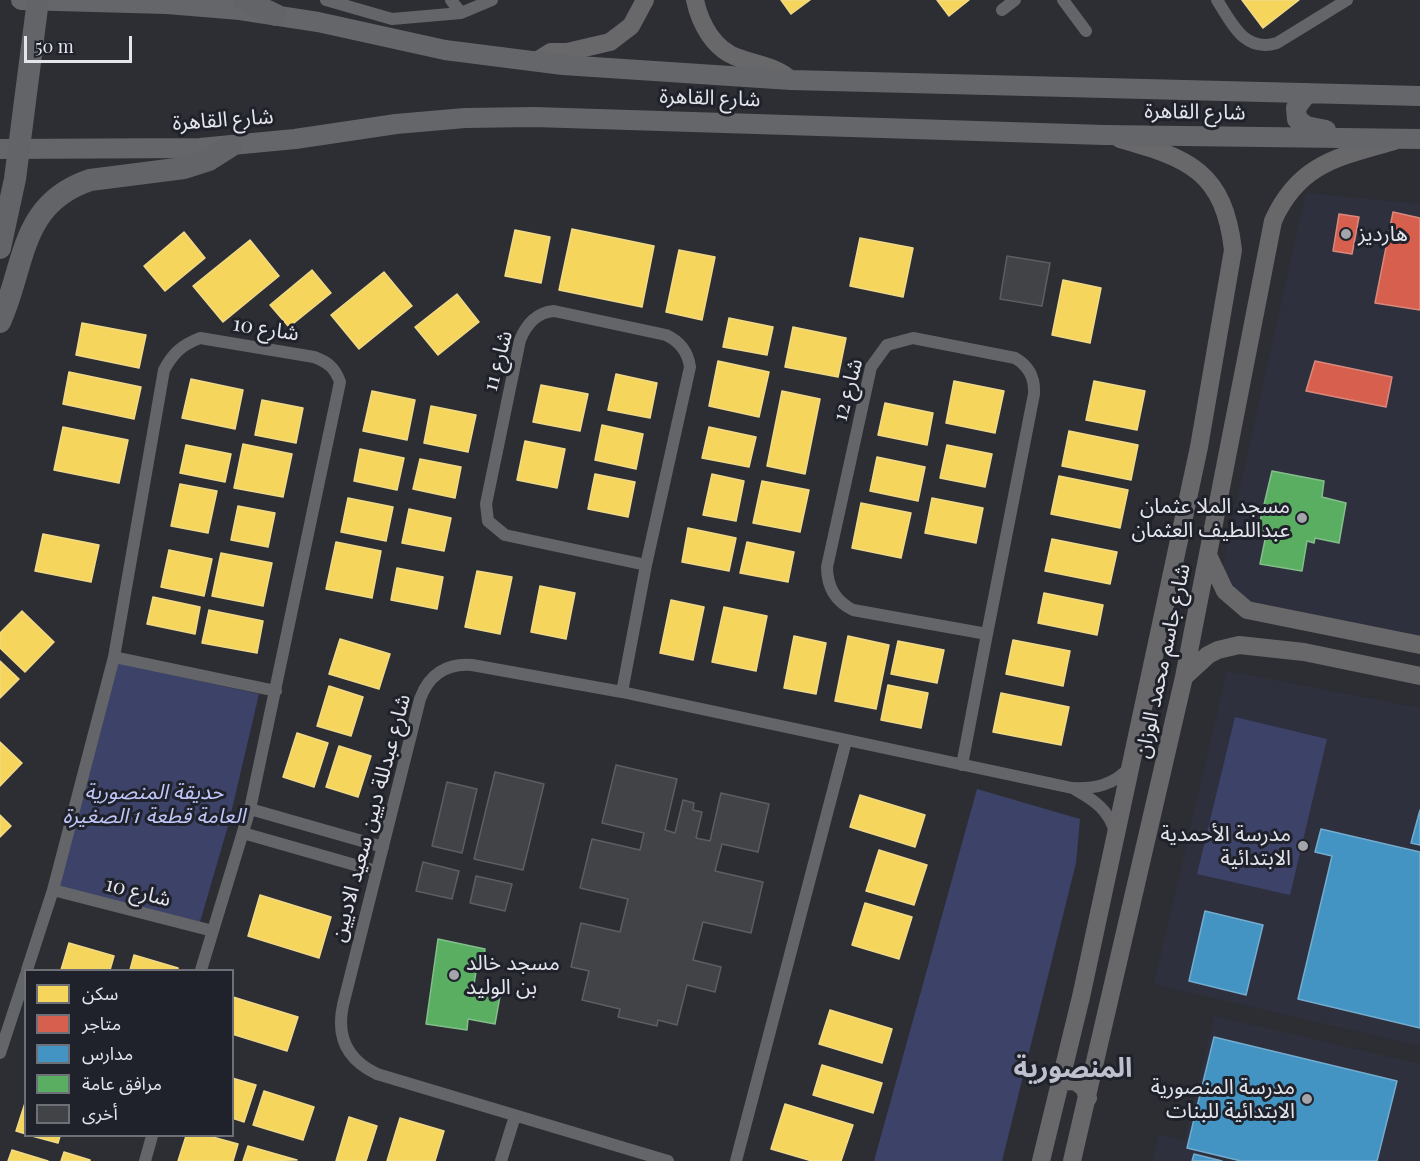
<!DOCTYPE html>
<html>
<head>
<meta charset="utf-8">
<style>
	body { margin:0 }
	#map { position:relative; width:1420px; height:1161px; overflow:hidden; background:#2d2e33; font-family:"Playfair Display","Noto Sans Arabic",serif }
	canvas { display:block }
	.legend { position:absolute; left:24px; top:969px; width:210px; height:168px; box-sizing:border-box; background:#20222b; border:2px solid #6e7078; margin:0; padding:8px 10px; list-style:none; font-size:18px; color:#e4e5ec }
	.legend li { display:flex; align-items:center; gap:12px; height:30px }
	.legend b { width:30px; border:2px solid #6e7078 }
	.scale { position:absolute; left:24px; top:36px; width:108px; height:27px; box-sizing:border-box; border:3px solid #e4e5ec; border-top:0; padding-left:8px; font-size:18px; line-height:21px; white-space:nowrap; color:#e4e5ec; -webkit-text-stroke:4px #20222b; paint-order:stroke }
</style>
</head>
<body>
<div id="map">
<canvas width="1420" height="1161"></canvas>
<ul class="legend">
<li><b style="height:16px;background:#f6d55c"></b>سكن</li>
<li><b style="height:16px;background:#d6604d"></b>متاجر</li>
<li><b style="height:16px;background:#4393c3"></b>مدارس</li>
<li><b style="height:16px;background:#5aae61"></b>مرافق عامة</li>
<li><b style="height:16px;background:#424347"></b>أخرى</li>
</ul>
<div class="scale">50 m</div>
</div>
<script>
const g = document.querySelector('canvas').getContext('2d');
g.lineJoin = 'round';
function paint(path, color) { g.fillStyle = color; g.fill(path, 'evenodd'); }
function stroke(path, color, width, dash) { g.strokeStyle = color; g.lineWidth = width; g.lineCap = dash ? 'butt' : 'round'; g.setLineDash(dash || []); g.stroke(path); }
function write(font, color, halo, rows, align = 'center') {
  g.font = font + ' "Playfair Display","Noto Sans Arabic",serif'; g.lineWidth = 6; g.setLineDash([]); g.textBaseline = 'middle'; g.strokeStyle = halo; g.fillStyle = color; for (const [text, x, y, turn = 0] of rows) {
    g.save(); g.translate(x, y); g.rotate((+turn || 0) * Math.PI / 180); g.textAlign = isNaN(turn) ? turn : align; if (halo) g.strokeText(text, 0, 0); g.fillText(text, 0, 0); g.restore();
  }
}
paint(new Path2D(`
	M1306 193 1420 204V637L1240 600 1220 577Z
	M1227 671 1420 708V1046L1154 984Z
	M1214 1016 1420 1064V1161H1153L1159 1134 1184 1141Z`), '#2e303e');
paint(new Path2D(`
	M109 661 259 694 228 826 200 922 57 887Z
	M1235 717 1327 739 1290 895 1197 874Z
	M977 789 1080 819 1076 863 1002 1161H874Z`), '#3d4269');
const homes = new Path2D(`
	M781 0H810L791 14Z
	M937 0H969L949 16Z
	M1242 0H1299L1263 28Z
	M572 229 654 246 642 307 559 290Z
	M515 230 550 237 541 283 505 276Z
	M184 232 205 258 165 291 144 266Z
	M860 238 913 248 903 297 850 286Z
	M250 240 279 276 223 322 193 286Z
	M679 250 715 257 702 320 666 312Z
	M312 270 331 293 289 327 270 305Z
	M384 272 412 306 359 349 331 315Z
	M1063 280 1101 288 1090 343 1052 335Z
	M457 294 479 322 438 355 415 327Z
	M729 318 773 327 767 355 723 347Z
	M82 323 146 335 139 368 76 355Z
	M793 327 846 338 838 377 785 367Z
	M718 361 769 372 759 417 709 406Z
	M69 372 141 387 134 419 63 404Z
	M616 374 657 383 650 418 608 410Z
	M191 379 243 390 235 429 182 418Z
	M954 381 1004 391 995 433 946 423Z
	M1094 381 1145 391 1137 430 1086 420Z
	M541 385 588 394 580 431 533 422Z
	M372 391 415 400 407 440 363 431Z
	M782 391 820 399 805 474 767 466Z
	M262 400 303 408 296 443 255 435Z
	M885 403 933 413 927 445 878 435Z
	M431 406 476 415 468 452 424 443Z
	M602 425 643 434 636 469 595 460Z
	M63 427 128 440 119 483 54 470Z
	M709 427 756 437 749 467 702 458Z
	M1069 431 1138 445 1131 480 1062 466Z
	M525 441 565 449 557 488 517 480Z
	M243 444 292 454 283 497 234 488Z
	M186 445 231 454 225 482 180 473Z
	M947 445 992 454 985 487 940 478Z
	M360 449 404 458 397 490 354 481Z
	M877 457 925 467 918 501 870 491Z
	M420 459 461 467 455 498 413 489Z
	M595 474 635 482 628 517 588 509Z
	M712 474 744 481 736 521 703 515Z
	M1059 476 1128 490 1120 528 1051 514Z
	M762 481 809 490 800 532 753 523Z
	M180 484 217 491 208 533 171 526Z
	M348 498 393 507 386 541 341 532Z
	M932 498 983 508 976 543 925 533Z
	M861 503 911 513 901 558 852 548Z
	M238 506 275 513 268 547 231 540Z
	M409 509 451 518 444 551 402 543Z
	M688 528 736 538 729 571 682 562Z
	M43 534 99 545 91 582 35 571Z
	M1052 539 1117 552 1110 584 1045 571Z
	M336 542 381 551 372 598 326 589Z
	M747 542 794 552 788 582 740 573Z
	M169 550 212 559 204 596 161 587Z
	M221 553 272 563 263 606 212 596Z
	M397 568 443 577 437 609 391 600Z
	M477 571 512 577 500 634 465 627Z
	M540 586 575 593 566 639 531 632Z
	M1044 593 1103 605 1097 635 1038 623Z
	M153 597 200 607 195 634 147 624Z
	M671 600 704 607 693 660 660 653Z
	M724 607 767 616 756 671 712 662Z
	M209 610 263 621 257 653 202 643Z
	M22 611 54 642 25 672 0 648V633Z
	M794 636 826 643 816 694 784 688Z
	M848 636 889 645 876 709 835 701Z
	M340 639 390 654 379 689 329 674Z
	M1013 640 1070 651 1063 686 1006 674Z
	M898 641 944 650 937 683 891 674Z
	M0 661 19 679 0 698Z
	M888 685 928 693 921 728 881 720Z
	M329 686 363 697 351 736 317 726Z
	M1001 693 1069 707 1061 745 993 732Z
	M297 733 328 743 314 787 283 777Z
	M0 742 22 763 0 786Z
	M339 746 371 756 358 797 326 787Z
	M860 795 925 815 915 847 850 827Z
	M0 815 11 826 0 837Z
	M879 850 927 865 914 905 866 891Z
	M260 895 331 917 319 958 248 936Z
	M865 903 912 917 899 959 852 945Z
	M69 943 114 956 110 970H61Z
	M134 955 178 968V970H130Z
	M233 997 298 1017 287 1051 232 1034Z
	M830 1010 892 1029 882 1063 819 1044Z
	M822 1065 882 1083 873 1113 813 1095Z
	M232 1078 256 1085 244 1122 232 1118Z
	M264 1091 314 1107 303 1140 253 1125Z
	M26 1100V1134L16 1131Z
	M785 1104 853 1125 841 1161H812L771 1149Z
	M349 1117 377 1126 366 1161H336Z
	M400 1118 444 1131 435 1161H387Z
	M32 1136H60L58 1143Z
	M186 1136H209L238 1144 233 1161H178Z
	M248 1146 297 1160 243 1161Z
	M12 1150 48 1161H8Z
	M64 1152 90 1160V1161H61Z`);
paint(homes, '#f6d55c');
stroke(homes, '#f1da87', 1.5);
const shops = new Path2D(`
	M1393 212 1420 218V310L1375 303Z
	M1339 214 1359 217 1352 254 1333 251Z
	M1315 361 1392 377 1386 407 1306 391Z`);
paint(shops, '#d6604d');
stroke(shops, '#da887d', 1.5);
const schools = new Path2D(`
	M1420 810V845L1411 843Z
	M1321 829 1420 852V1028L1298 999 1332 856 1315 852Z
	M1205 911 1263 925 1246 995 1189 981Z
	M1214 1037 1397 1081 1377 1161H1241L1187 1148Z
	M1194 1154 1222 1161H1192Z`);
paint(schools, '#4393c3');
stroke(schools, '#73accf', 1.5);
const public = new Path2D(`
	M1272 471 1324 481 1322 497 1346 503 1339 543 1315 538 1314 543 1307 541 1302 571 1260 564 1266 535 1257 534Z
	M438 939 485 949 484 959H478L473 991 500 996 495 1024 468 1019 467 1030 426 1024Z`);
paint(public, '#5aae61');
stroke(public, '#83be8b', 1.5);
const building = new Path2D(`
	M1007 256 1050 263 1042 306 1000 299Z
	M616 765 677 779 665 830 675 833 683 800 694 803 693 810 702 812 696 838 710 841 721 793 769 804 758 852 722 844 715 871 763 882 751 933 703 922 693 960 721 967 715 992 687 985 677 1025 658 1020 657 1026 618 1017 620 1009 582 1000 589 971 571 967 581 923 620 932 628 899 580 888 592 839 640 850 644 833 602 823Z
	M495 772 544 784 523 870 474 859Z
	M447 782 477 789 462 853 432 846Z
	M423 862 459 871 452 899 416 891Z
	M476 876 512 884 505 911 470 903Z`);
paint(building, '#424347');
stroke(building, '#5d5d62', 1.5);
stroke(new Path2D(`
	M326 0 392 19 461 13 492 0
	M451 0 461 13
	M1063 0 1086 31
	M1217 0C1232 23 1244 53 1277 43L1347 0
	M1002 10 1015 0
	M913 338 1015 358C1029 366 1035 378 1034 394L987 634 853 610C835 601 827 587 827 567L871 367 887 345Z
	M114 657 276 691
	M622 692 646 565 690 367C688 352 679 341 666 335L554 311C537 312 526 325 520 340L486 504 488 521 505 535 646 565
	M962 765 987 634
	M1076 790C1094 800 1110 811 1115 833
	M250 809 383 847
	M243 833 376 871
	M53 890 213 931
	M27 970 53 890 114 657 164 370C173 353 182 345 200 338L314 357C328 362 335 368 340 382L250 809 201 970
	M0 1053 26 974
	M145 1161 152 1136
	M501 1161 515 1116
	M668 1161 377 1074C347 1060 336 1037 343 1005L420 699C429 674 447 663 472 665L622 692 1072 788C1095 789 1114 785 1130 767
	M736 1161 846 741`), '#646568', 12);
stroke(new Path2D(`
	M695 0C700 24 714 50 739 58 758 65 776 66 791 80
	M535 62 551 52H567L610 42 631 26 645 0
	M1208 555 1225 591 1247 610 1420 645
	M1184 677 1208 655 1218 650 1239 645 1304 652 1420 676
	M1059 1082 1075 1081 1084 1088 1088 1098
	M1041 1161 1081 997 1199 447 1233 250C1224 171 1188 158 1120 139
	M1072 1161 1184 677 1273 221C1299 163 1339 157 1394 141`), '#68686a', 18);
stroke(new Path2D(`
	M21 0 167 4 240 10 318 22 445 50 563 65 791 80 1420 96
	M1307 93 1296 108 1297 119 1306 126 1326 130
	M0 149 200 148 295 139 396 124 465 118 534 117 1104 135 1420 139`), '#65666a', 20);
stroke(new Path2D(`
	M244 0 276 15
	M0 248 15 179 38 0
	M0 322C26 264 19 204 90 180L184 168 209 160 231 146`), '#636467', 22);
for (const [x, y, r, color] of [
	[1346,234,6,"#a4a5ab"],
	[1302,518,6,"#a4a5ab"],
	[1303,846,6,"#a4a5ab"],
	[454,975,6,"#a4a5ab"],
	[1307,1099,6,"#a4a5ab"]
]) { const dot = new Path2D(); dot.arc(x, y, r, 0, 2 * Math.PI); g.fillStyle = color; g.fill(dot); stroke(dot, '#20222b', 2); }
write('21px', '#e4e5ec', '#20222b', [
	["شارع القاهرة",710,98,2],
	["شارع القاهرة",1195,112,1],
	["شارع القاهرة",223,120,-4],
	["شارع 10",266,329,9],
	["شارع 11",498,361,-75],
	["شارع 12",848,390,-75],
	["شارع جاسم محمد الوزان",1163,661,-78],
	["شارع عبدللة ديين سعيد الاديين",371,818,-75],
	["شارع 10",138,892,14]
]);
write('21px', '#e4e5ec', '#20222b', [
	["هارديز",1358,234,"left"],
	["مسجد الملا عثمان",1290,506],
	["عبداللطيف العثمان",1290,530],
	["مدرسة الأحمدية",1291,834],
	["الابتدائية",1291,858],
	["مسجد خالد",466,963,"left"],
	["بن الوليد",466,987,"left"],
	["مدرسة المنصورية",1295,1087],
	["الابتدائية للبنات",1295,1111]
], 'right');
write('italic 21px', '#c0c8f9', '#20222b', [
	["حديقة المنصورية",154,792],
	["العامة قطعة 1 الصغيرة",154,816]
]);
write('bold 27px', '#bdc0cd', '#20222b', [
	["المنصورية",1073,1069]
]);
</script>
</body>
</html>
